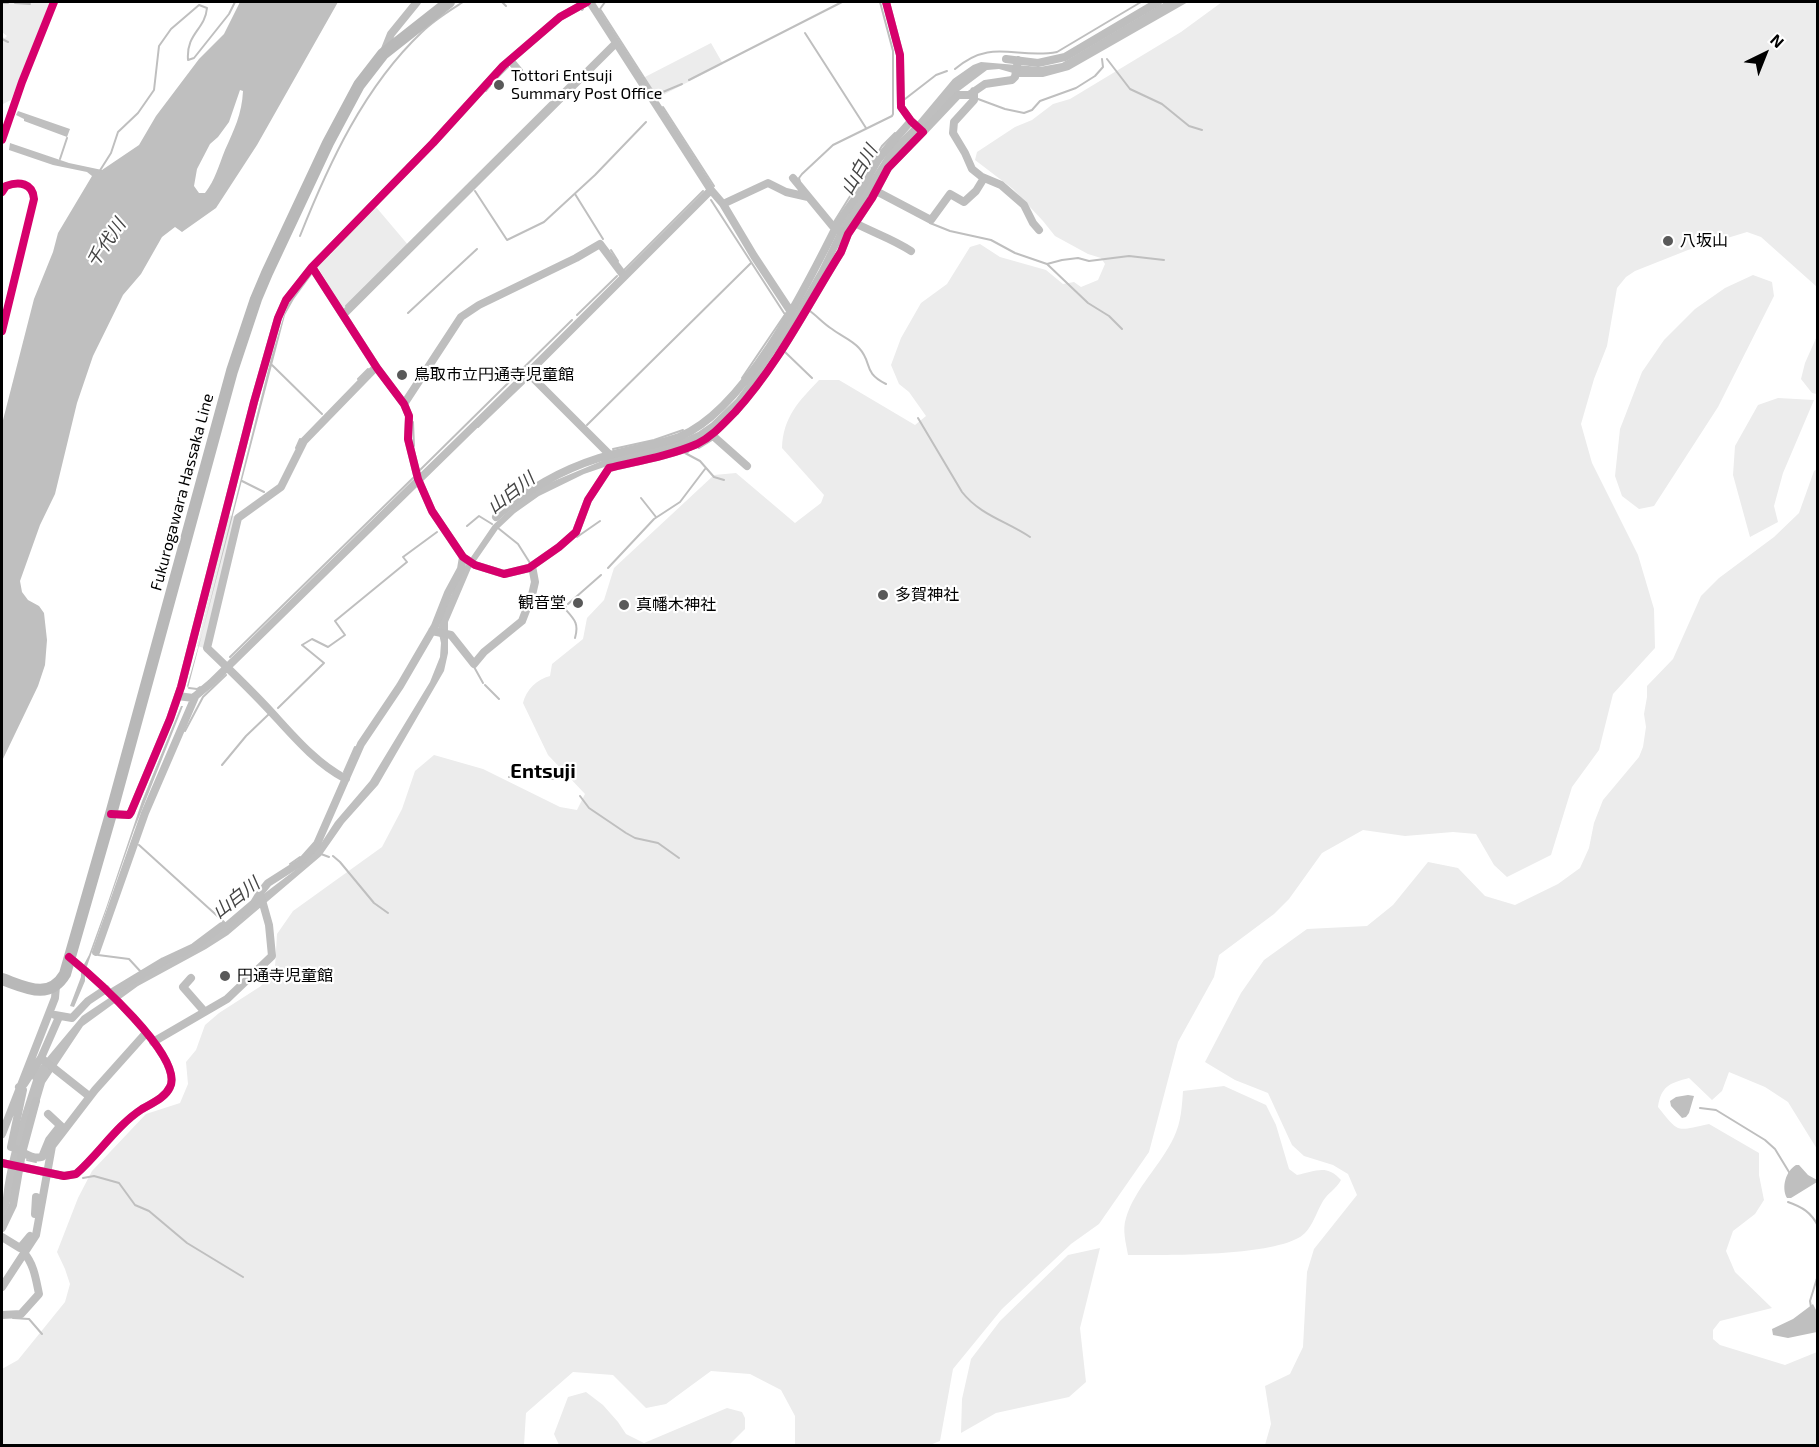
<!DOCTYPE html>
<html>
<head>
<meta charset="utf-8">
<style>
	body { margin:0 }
	#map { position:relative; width:1819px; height:1447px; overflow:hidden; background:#fff; font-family:"Exo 2",sans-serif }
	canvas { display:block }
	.frame { position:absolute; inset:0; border:3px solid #000; pointer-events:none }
	.north { position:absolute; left:1735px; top:24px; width:60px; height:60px; -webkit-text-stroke:4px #fff; paint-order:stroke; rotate:43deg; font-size:16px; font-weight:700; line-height:24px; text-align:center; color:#000 }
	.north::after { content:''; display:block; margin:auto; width:21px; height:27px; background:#000; clip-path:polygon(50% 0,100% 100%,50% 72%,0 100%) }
</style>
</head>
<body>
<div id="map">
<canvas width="1819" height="1447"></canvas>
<div class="frame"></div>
<div class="north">N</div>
</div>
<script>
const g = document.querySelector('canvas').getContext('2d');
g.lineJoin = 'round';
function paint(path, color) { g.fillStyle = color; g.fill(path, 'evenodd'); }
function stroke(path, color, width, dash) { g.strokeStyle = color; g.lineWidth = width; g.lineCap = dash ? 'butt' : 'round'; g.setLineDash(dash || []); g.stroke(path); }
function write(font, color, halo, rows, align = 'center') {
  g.font = font + ' "Exo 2","Noto Sans JP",sans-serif'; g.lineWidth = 4.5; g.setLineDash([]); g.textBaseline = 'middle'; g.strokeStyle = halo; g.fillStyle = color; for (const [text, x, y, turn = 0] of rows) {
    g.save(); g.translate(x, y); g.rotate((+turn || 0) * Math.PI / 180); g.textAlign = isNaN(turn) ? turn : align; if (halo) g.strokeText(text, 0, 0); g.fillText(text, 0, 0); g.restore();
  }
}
paint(new Path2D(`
	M2 2H51L11 100 3 104 2 37 5 38 7 36 2 32Z
	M1222 2H1817V287L1761 237 1747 232 1688 250 1635 271 1626 277 1617 288 1607 346 1594 379 1581 424 1592 463 1638 555 1654 609 1655 648 1613 694 1599 750 1572 787 1551 855 1507 877 1494 865 1476 834 1453 832 1405 836 1363 830 1322 853 1289 899 1274 914 1219 955 1214 977 1178 1042 1149 1152 1099 1224 1071 1244 1002 1309 953 1369 940 1441 927 1446 795 1445V1416L781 1390 750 1374 711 1371 666 1404 646 1408 613 1375 573 1372 526 1413 524 1445 2 1446V1369L18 1360 65 1302 70 1284 65 1269 57 1252 78 1198 92 1171 146 1114 180 1103 188 1084 186 1062 196 1050 205 1025 219 1013 261 986 275 967 277 934 293 911 382 847 402 809 415 771 434 755 483 769 560 807 577 810 585 794 548 755 523 703C526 690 537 679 550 676L552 664 583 639 587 618 604 600 614 568 714 475 736 473 795 523 821 503 824 495 782 448C783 417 799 401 819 380H839L915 425 926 416 909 392 899 384 891 365 901 338 921 303 947 284 970 247 980 244 1000 257 1046 270 1063 284 1074 282 1081 287 1098 280 1105 264 1101 258 1088 254 1055 236 1043 221 1013 189 975 160 977 152 1015 127 1032 120 1053 104 1070 99 1181 32Z
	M711 43 723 64 659 97 655 96 643 78Z
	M376 207 409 246 346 308 343 309 317 266Z
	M1753 275 1772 282 1774 296 1718 407 1654 506 1639 509 1622 496 1615 476 1620 429 1642 372 1664 340 1695 309 1725 288Z
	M1817 336V394L1812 393 1801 379 1805 363Z
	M1778 398 1814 400 1783 473 1774 506 1778 522 1750 537 1733 475 1735 446 1758 405Z
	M1817 469V1149L1788 1102 1765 1087 1729 1072 1722 1091 1712 1100 1689 1078C1670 1083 1661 1086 1658 1107 1680 1134 1675 1131 1709 1124L1759 1153V1175L1764 1200 1755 1214 1733 1231 1726 1251 1735 1272 1772 1308 1720 1321 1713 1330V1339L1720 1345 1785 1365 1817 1352V1445H1265L1271 1424 1265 1386 1290 1374 1303 1347 1307 1272 1314 1249 1357 1195 1348 1174 1333 1165 1304 1156 1292 1145 1268 1093 1235 1080 1205 1062 1241 993 1264 960 1307 929 1367 926 1393 905 1428 862 1458 868 1485 896 1515 905 1558 884 1580 868 1589 848 1594 823 1603 800 1639 757 1643 747 1646 727 1644 714 1647 697V686L1673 659 1701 596 1719 578 1774 537 1799 513 1814 471Z
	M228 515 237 517 204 648 197 646Z
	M1224 1086 1266 1105 1276 1125 1289 1169 1297 1175C1316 1171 1327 1164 1341 1180 1336 1189 1328 1193 1323 1201 1317 1211 1313 1225 1305 1233 1282 1257 1163 1255 1128 1255 1126 1243 1122 1230 1126 1218 1135 1188 1161 1165 1174 1137 1181 1123 1182 1106 1183 1091Z
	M1100 1248 1080 1328 1086 1382 1069 1397 996 1413 961 1433 962 1399 971 1359 1000 1321 1068 1255Z
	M586 1392 603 1405 618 1422 626 1434 644 1443 727 1408 742 1412 745 1418V1429L729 1445H559L554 1434 568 1397Z`), '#ececec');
paint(new Path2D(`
	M240 2H338L257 145 216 208 182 232 175 227 162 237 141 274 123 295 93 356 77 403 55 494 40 525 20 581 22 592 28 600 39 606 44 613 47 640 45 665 38 686 2 761V424L34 299 53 252 58 233 92 176 87 172 53 165 9 150 10 143 69 163 102 170 139 145 156 116 199 59 224 34ZM240 90 243 91C242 114 234 130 225 150 219 165 215 180 205 193H199L194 186 197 169 210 144 218 137 229 122Z
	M1165 2H1188L1069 70 1043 77H1019L1013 73 999 69 987 70 955 94 930 122 871 196 843 238 826 271 791 329 750 390 713 430 694 442 675 449 619 462 584 474 539 496 515 513 498 529 471 568 448 622V653L444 671 378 785 344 823 321 856 228 935 206 949 138 986 83 1026 45 1083 9 1205 2 1220C1 1178 20 1120 33 1080L31 1077 82 1016 139 978 189 951 303 864 322 842 335 822 370 781 430 682 440 657 441 643 438 629 443 613 463 569 493 525 524 497 549 483 616 455 687 437 698 432 711 423 736 399 753 376 796 310 819 270 840 227 890 149 917 122 953 79 973 65 981 62 1040 67 1062 63Z
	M18 111 70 129 67 137 24 121V119L16 115Z
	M322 261 294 299 285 315 188 688 187 686 202 634 271 358 284 315 289 303 300 288Z
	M181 706H183L134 830 85 972V981L74 1007 70 1006 81 977V970L89 955 106 908 142 801Z
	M1688 1095 1694 1096 1689 1113 1686 1117 1682 1118 1671 1106 1670 1101 1676 1097Z
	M1796 1165H1799L1808 1175 1817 1180V1182L1791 1198H1787C1781 1187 1786 1171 1796 1165Z
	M1813 1304 1817 1312V1332L1788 1338 1773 1335 1772 1329 1793 1319Z`), '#bfbfbf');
stroke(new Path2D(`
	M502 2 506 6
	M605 2 600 9 654 93 658 94 682 84
	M2 3H8
	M15 3 30 4
	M582 10 583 9
	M805 33 866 128
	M2 39 8 42
	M1107 59 1130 89 1162 104 1189 126 1202 130
	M955 69C992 37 1017 60 1057 52L1141 2
	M497 78 508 67
	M689 80 842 2
	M486 91 490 86
	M905 99 936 75 947 71
	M978 99 1005 109 1024 113 1032 110 1040 101 1076 88 1095 76 1103 67 1102 59
	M663 107 714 186
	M876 156 882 146 895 133
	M60 159 67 138
	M99 172 111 153 118 132 138 113 154 90 159 46 171 29 199 5 207 8C205 30 186 33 188 60L194 58 229 14 235 2
	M800 182 799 178 802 174 833 145 892 116 893 114V51L880 2
	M475 191 507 240 544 222 595 175 646 122
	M575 194 603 239
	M711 200 784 313
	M834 222 872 161
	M930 223 950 231 991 240 1015 253 1047 264 1088 303 1109 316 1122 329
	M300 236C329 163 364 87 422 32 434 20 449 11 463 2
	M611 250 618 261
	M1047 264 1062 260 1078 258 1089 261 1129 256 1164 260
	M624 270 703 191
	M346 306 578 75
	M810 311C818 317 824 324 832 329 841 336 852 340 859 348 873 363 862 372 886 384
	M408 313 477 249
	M577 315 617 276
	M785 352 812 378
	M272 365 322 414
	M742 378 786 313
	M358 379 368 369
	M918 418 962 492C980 515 1006 521 1030 537
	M413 422 414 446
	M587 425 751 263
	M478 427 524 383
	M296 448 300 439
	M699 448 712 440
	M613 449 654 440 683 430
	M688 452 685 453 700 461 714 477 724 480
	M420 470 572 320
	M242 481 264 492
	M641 498 656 517
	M467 526 479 516 492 524
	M498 528 518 544 530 563
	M577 537 600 521
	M608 568 654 519 680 502 705 469
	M568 604 601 575
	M566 607V610C575 620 579 624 575 638
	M230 657 413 478
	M473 665 483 683
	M485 685 499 699
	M189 688 197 689 200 687
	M278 708 324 663 302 645 312 639 328 647 345 635 335 621 407 562 403 557 437 532
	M185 731 203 697 226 675
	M222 765 246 736 269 714
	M344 772 355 747
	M509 777 532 773 547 779H563
	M542 778 549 770
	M580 796 589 808 626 833 635 838 658 843 679 858
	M139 845 224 922
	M321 854 329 857
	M333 856 340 862 374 903 388 913
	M290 864 300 857
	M98 955 129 959 141 972
	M1700 1108 1716 1110 1765 1140 1775 1149 1789 1172
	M27 1160 36 1162
	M83 1178 94 1176 119 1183 135 1205 149 1211 187 1243 243 1277
	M1788 1202C1802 1207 1811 1212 1818 1226
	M1811 1307 1810 1301 1818 1275
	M13 1318 29 1319 42 1334`), '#bfbfbf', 2);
stroke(new Path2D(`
	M590 2 711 190 723 204 754 256 791 312
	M383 54 391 34 417 2
	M1006 59 1038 63 1065 57 1158 2
	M510 60 519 71
	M974 91V100L954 122 953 133 965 153 972 169 982 177 1001 185 1024 205 1033 223 1039 230
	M923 132 958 95H969L985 84 1012 80 1015 77 1018 60
	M793 178 835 229 848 234
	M876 191 931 220 950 194 964 202 976 191 984 178
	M723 204 768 183 786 192 808 197
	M855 223C874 233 893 239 911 251
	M312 267 377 368 404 404 409 416 408 439 418 479 432 511 463 557 475 565 504 574 529 568 559 547 576 532 588 500 609 468C638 461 669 456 697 444 713 436 723 424 735 412 778 365 807 306 841 252L848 234 872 198 888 168 923 132 911 121 901 107 900 55 886 2
	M344 314 616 43
	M528 373 610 455
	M404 404 461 317 479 305 576 258 600 244 624 276
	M712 435 747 466
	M496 517C526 490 561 470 599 458 625 450 653 446 679 437 745 410 804 291 835 229 842 216 852 204 860 191 866 181 872 170 878 160 888 146 900 134 911 121
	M432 631 451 635 474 664 484 652 522 621 532 595 535 582 532 566
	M178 696 193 698 211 683 528 373 711 190
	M346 779C317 764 294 737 273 714 252 691 229 669 207 648L238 518 281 487 304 441 376 367
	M111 814 129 815 131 812 170 719 181 687 254 402 278 318 286 300 312 267 433 143 503 66 560 17 587 2
	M96 952 145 813 195 697
	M191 978 183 987 204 1011
	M111 993 164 961 194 947 222 926H227L254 903 260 893
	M55 1015 72 1018 88 1001 106 989
	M59 1017 41 1058 89 1096
	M153 1042 227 999 272 956 269 925 260 893 268 883 301 862 317 844 361 744 400 686 435 626 448 593 461 569 463 557
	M24 1084 41 1058
	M19 1087 23 1090 11 1147C21 1150 31 1160 42 1157L49 1140 60 1126
	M48 1114 63 1128
	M2 1134 55 998 56 986
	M2 1163 64 1176 76 1174C99 1154 116 1126 142 1109 152 1103 165 1098 170 1087 185 1057 91 975 69 957
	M35 1214 36 1197
	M2 1228 13 1205 22 1153 36 1101
	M2 1237 20 1248 30 1236
	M2 1287 36 1235 52 1146 95 1090 146 1033
	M2 1315 21 1314 39 1294C36 1280 34 1264 24 1253`), '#bebebe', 8);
stroke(new Path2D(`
	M2 979C25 987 49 1001 65 974L111 814 232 371 256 299 267 273 328 143 359 85 383 54 449 2`), '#b8b8b8', 12);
stroke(new Path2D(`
	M2 140 22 82 54 2
	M2 192 6 186C19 181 33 183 34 199L2 331
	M312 267 377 368 404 404 409 416 408 439 418 479 432 511 463 557 475 565 504 574 529 568 559 547 576 532 588 500 609 468C638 461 669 456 697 444 713 436 723 424 735 412 778 365 807 306 841 252L848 234 872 198 888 168 923 132 911 121 901 107 900 55 886 2
	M111 814 129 815 131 812 170 719 181 687 254 402 278 318 286 300 312 267 433 143 503 66 560 17 587 2
	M2 1163 64 1176 76 1174C99 1154 116 1126 142 1109 152 1103 165 1098 170 1087 185 1057 91 975 69 957`), '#d6006c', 8);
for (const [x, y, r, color] of [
	[499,85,6,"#595959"],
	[1668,241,6,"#595959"],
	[402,375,6,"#595959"],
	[883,595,6,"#595959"],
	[578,603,6,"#595959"],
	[624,605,6,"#595959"],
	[225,976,6,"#595959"]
]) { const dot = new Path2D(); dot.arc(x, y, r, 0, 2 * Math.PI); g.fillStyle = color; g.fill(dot); stroke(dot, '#fff', 2); }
write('16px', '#000', '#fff', [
	["Tottori Entsuji",511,76],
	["Summary Post Office",511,94],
	["八坂山",1680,241],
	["鳥取市立円通寺児童館",414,375],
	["多賀神社",895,595],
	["観音堂",566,603,"right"],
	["真幡木神社",636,605],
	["円通寺児童館",237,976]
], 'left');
write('16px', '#000', '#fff', [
	["Fukurogawara Hassaka Line",182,492,-75]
]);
write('italic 18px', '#444', '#fff', [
	["山白川",859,170,-60],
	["千代川",106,243,-56],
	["山白川",511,493,-38],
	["山白川",236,898,-38]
]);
write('bold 20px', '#000', '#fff', [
	["Entsuji",543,771]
]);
</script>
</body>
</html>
